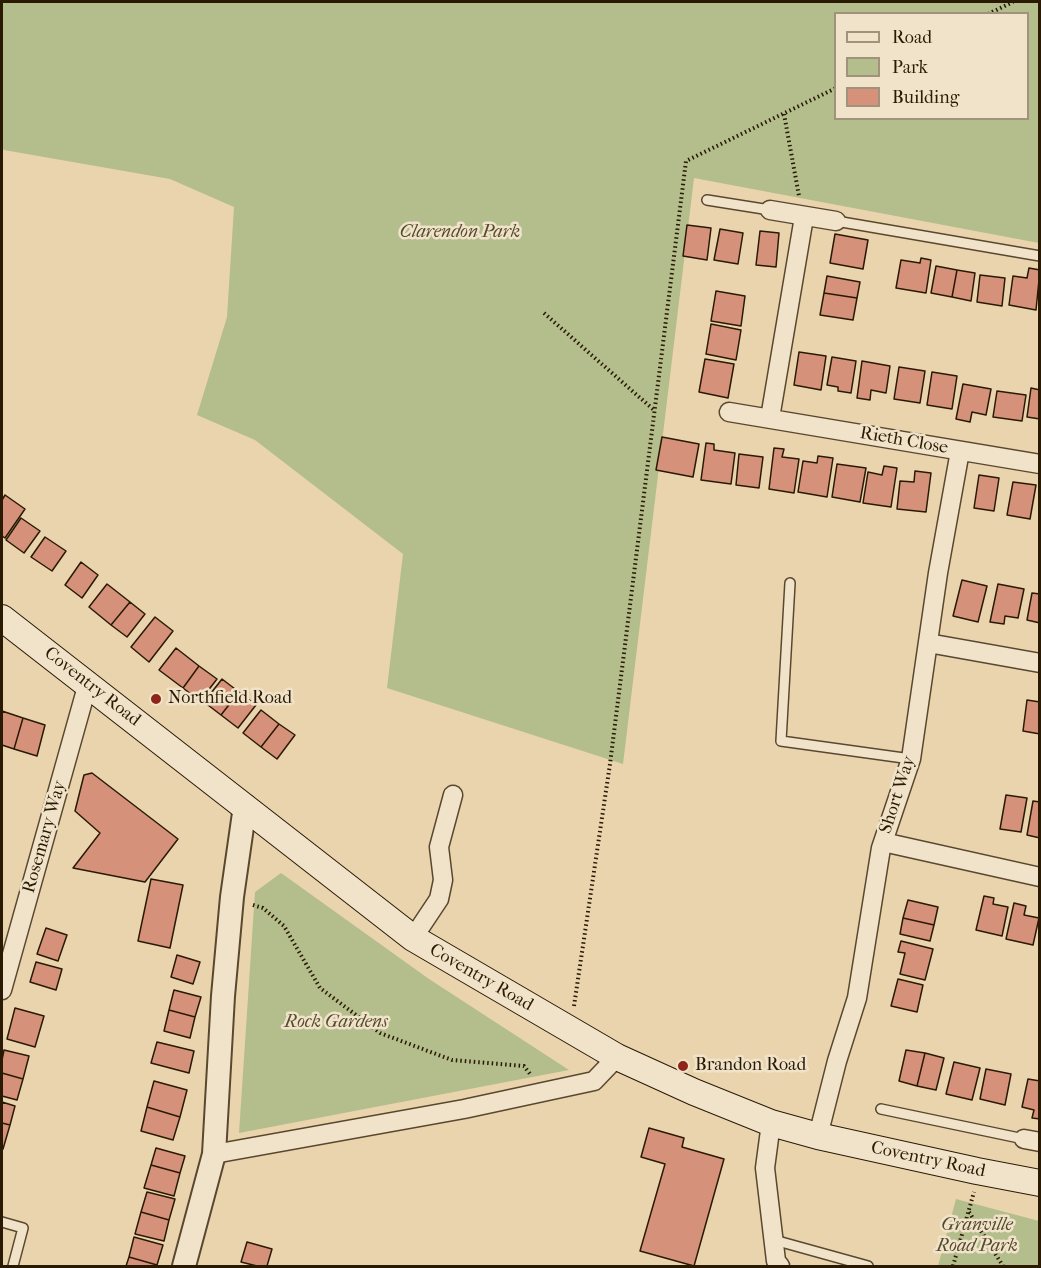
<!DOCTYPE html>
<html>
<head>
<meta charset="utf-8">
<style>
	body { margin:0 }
	#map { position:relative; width:1041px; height:1268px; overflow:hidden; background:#e9d4ae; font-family:"IM FELL French Canon",serif }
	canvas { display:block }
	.frame { position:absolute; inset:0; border:3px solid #2a1a04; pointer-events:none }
	.legend { position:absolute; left:834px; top:12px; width:195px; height:108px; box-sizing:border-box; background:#f1e3ca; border:2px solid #a1937b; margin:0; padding:8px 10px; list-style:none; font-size:18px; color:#2a1a04 }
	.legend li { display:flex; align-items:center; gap:12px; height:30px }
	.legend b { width:30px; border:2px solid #a1937b }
</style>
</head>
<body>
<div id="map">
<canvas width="1041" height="1268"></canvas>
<div class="frame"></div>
<ul class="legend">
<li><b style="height:8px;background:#f1e3ca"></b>Road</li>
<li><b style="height:16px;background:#b4bd8c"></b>Park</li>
<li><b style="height:16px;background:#d6917a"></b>Building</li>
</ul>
</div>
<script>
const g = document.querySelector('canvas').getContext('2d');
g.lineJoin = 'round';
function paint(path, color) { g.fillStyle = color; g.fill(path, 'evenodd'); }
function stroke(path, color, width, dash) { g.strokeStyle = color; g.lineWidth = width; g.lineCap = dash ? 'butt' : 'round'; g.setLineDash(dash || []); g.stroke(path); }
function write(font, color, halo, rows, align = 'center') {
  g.font = font + ' "IM FELL French Canon",serif'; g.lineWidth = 5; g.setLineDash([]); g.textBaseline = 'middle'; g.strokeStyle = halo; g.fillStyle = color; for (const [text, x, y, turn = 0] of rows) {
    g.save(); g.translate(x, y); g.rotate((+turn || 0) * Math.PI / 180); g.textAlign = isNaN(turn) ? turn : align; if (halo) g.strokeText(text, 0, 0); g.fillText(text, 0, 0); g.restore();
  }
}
paint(new Path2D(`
	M2 2H1039V243L694 178 623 764 387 688 403 554 255 440 197 415 227 317 234 207 170 179 4 150 2 148ZM836 14H1028V118H836Z
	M281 873 429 979 569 1070 239 1133 255 892Z
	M956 1199 1039 1221V1266H938Z`), '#b4bd8c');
const building = new Path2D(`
	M687 225 711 228 707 260 683 256Z
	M720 229 743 233 738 264 714 260Z
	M760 231 779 233 776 267 756 265Z
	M835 234 868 240 863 269 830 263Z
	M921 258 931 260 926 293 896 288 901 260 920 263Z
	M936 266 957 270 952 297 931 293Z
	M1029 268 1040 270 1036 310 1009 305 1013 276 1027 278Z
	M957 270 975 273 971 301 952 297Z
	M980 275 1005 278 1002 306 977 302Z
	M827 276 860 282 857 298 824 293Z
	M716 291 745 296 741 326 711 321Z
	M824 293 857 298 853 320 820 315Z
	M711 324 741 330 736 360 706 354Z
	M799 352 826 356 821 390 794 385Z
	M832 357 856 361 851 393 838 391V387L827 385Z
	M705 359 734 364 728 398 699 392Z
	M862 361 890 366 886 393 871 390 870 400 857 398Z
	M899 367 925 371 920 403 894 399Z
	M932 372 957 376 952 409 927 405Z
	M963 384 991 389 986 415 972 412 970 422 956 419Z
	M1031 388 1040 390V419L1027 417Z
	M997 391 1026 395 1022 421 993 417Z
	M662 437 699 444 693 477 656 470Z
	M706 443 714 444V450L735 453 731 484 701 480Z
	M774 448 784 449 782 457 799 459 794 493 769 489Z
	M739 454 763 457 759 488 736 485Z
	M818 456 833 458 827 497 798 492 803 461 817 463Z
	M837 464 866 468 860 502 832 497Z
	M884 466 897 468 891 507 863 503 868 472 882 475Z
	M915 471 931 473 926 512 897 509 900 481 914 482Z
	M979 475 999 478 994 511 974 508Z
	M1013 482 1036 485 1030 519 1007 515Z
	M5 495 25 509 5 538 2 536V500Z
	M21 518 40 531 24 553 6 540Z
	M45 537 66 551 52 571 31 557Z
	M81 562 98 575 82 598 65 585Z
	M962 580 987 586 978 622 953 616Z
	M107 584 130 602 111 625 89 607Z
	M998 584 1024 589 1018 618 1005 616 1004 624 990 622Z
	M1032 593 1040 594V623L1027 620Z
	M130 602 145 614 127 637 111 625Z
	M155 617 173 631 149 662 131 647Z
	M176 648 199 666 183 688 159 670Z
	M199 666 217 679 200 701 183 688Z
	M222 679 239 692 221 715 204 702Z
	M239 692 256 705 238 728 221 715Z
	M1027 700 1040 702V734L1023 731Z
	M261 710 279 724 261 747 243 733Z
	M2 711 23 718 14 749 2 745Z
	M23 718 45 725 37 756 14 749Z
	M279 724 295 735 277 759 261 747Z
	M92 773 178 839 145 882 73 868 100 833 75 811 84 775Z
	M1006 795 1027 798 1021 832 1000 829Z
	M1033 801 1040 802V838L1027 835Z
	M151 879 183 885 170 948 138 941Z
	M984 896 994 898 993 904 1008 907 1002 936 976 930Z
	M908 900 938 907 934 925 903 918Z
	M1014 903 1026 906 1024 915 1039 918 1033 945 1006 939Z
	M903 918 934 925 930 941 900 934Z
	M46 928 67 935 58 961 37 954Z
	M901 941 933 949 925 980 900 974 905 953 898 952Z
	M177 955 200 962 193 984 171 977Z
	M36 962 62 969 56 990 30 982Z
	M898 979 923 985 917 1012 891 1006Z
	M174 990 201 997 195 1017 169 1010Z
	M15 1008 44 1016 35 1047 7 1039Z
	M169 1010 195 1017 190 1038 164 1031Z
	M157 1042 194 1051 189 1073 151 1063Z
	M4 1050 29 1056 23 1079 2 1073V1060Z
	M906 1050 925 1053 917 1086 899 1081Z
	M925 1053 944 1058 936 1090 917 1086Z
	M954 1062 980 1068 972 1100 946 1094Z
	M986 1069 1011 1074 1005 1105 980 1099Z
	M2 1073 23 1079 17 1100 2 1096Z
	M1028 1079 1040 1081V1119L1032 1118 1034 1110 1022 1107Z
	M154 1081 187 1090 180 1117 147 1107Z
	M2 1102 15 1106 10 1125 2 1123Z
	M147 1107 180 1117 173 1140 141 1131Z
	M2 1123 10 1125 3 1149 2 1148Z
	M649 1128 684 1138 682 1147 724 1159 694 1266 640 1251 665 1164 641 1157Z
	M156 1148 185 1156 180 1173 151 1165Z
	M151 1165 180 1173 174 1196 144 1188Z
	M147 1192 175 1199 169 1220 141 1212Z
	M141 1212 169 1220 164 1241 135 1234Z
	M134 1237 163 1245 157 1265 129 1257Z
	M247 1242 272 1249 267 1266H257L241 1262Z
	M129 1257 157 1265V1266H126Z`);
paint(building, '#d6917a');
stroke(building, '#2a1a04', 1.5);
const service = new Path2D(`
	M707 200 770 210
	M836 221 1040 256
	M790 583 781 741 911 759
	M881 1109 1024 1139
	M2 1222 23 1228 13 1266
	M774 1240 868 1266`);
const minor = new Path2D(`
	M770 210 836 221
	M729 412 1040 464
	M770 418 804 217
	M928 643 1040 663
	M883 842 1040 877
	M413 938 439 899 443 880 439 847 453 795
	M2 990 88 683
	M771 1123 765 1168 776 1261 780 1266
	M818 1136 837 1061 857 998 881 848 911 759 938 573 960 451
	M1024 1139 1040 1142
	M214 1154 464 1109 594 1081 617 1057`);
const tertiary = new Path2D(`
	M184 1266 214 1154 223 996 232 897 245 806`);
const secondary = new Path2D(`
	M2 618 413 938 617 1057 694 1092 771 1123 818 1136 977 1171 1040 1183`);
stroke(service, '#5a482e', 12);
stroke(minor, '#5a482e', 21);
stroke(tertiary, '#5a482e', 26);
stroke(secondary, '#2a1a04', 28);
stroke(new Path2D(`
	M988 14 1013 2
	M784 114 799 196
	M544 313 655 411
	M253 905 263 908 284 926 320 988 380 1033 452 1060 524 1066 530 1074
	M574 1006 610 764 686 161 836 88
	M969 1212 1003 1266
	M953 1266 974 1192`), '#2a1a04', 4, [1.5, 3]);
stroke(service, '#f1e3ca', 9);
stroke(minor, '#f1e3ca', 18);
stroke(tertiary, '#f1e3ca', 22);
stroke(secondary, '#f1e3ca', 26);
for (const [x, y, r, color] of [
	[156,699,6,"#8f2418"],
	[683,1066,6,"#8f2418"]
]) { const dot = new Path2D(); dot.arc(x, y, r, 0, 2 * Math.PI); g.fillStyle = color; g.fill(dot); stroke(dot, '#f1e3ca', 2); }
write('italic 18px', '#534b2d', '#f1e3ca', [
	["Clarendon Park",460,233],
	["Rock Gardens",336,1023],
	["Granville",977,1226],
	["Road Park",977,1247]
]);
write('18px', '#2a1a04', '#f1e3ca', [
	["Rieth Close",904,441,10],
	["Coventry Road",92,687,38],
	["Short Way",898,795,-72],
	["Rosemary Way",45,837,-74],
	["Coventry Road",481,978,30],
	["Coventry Road",928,1160,12]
]);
write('18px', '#2a1a04', '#f1e3ca', [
	["Northfield Road",168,699],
	["Brandon Road",695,1066]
], 'left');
</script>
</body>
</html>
